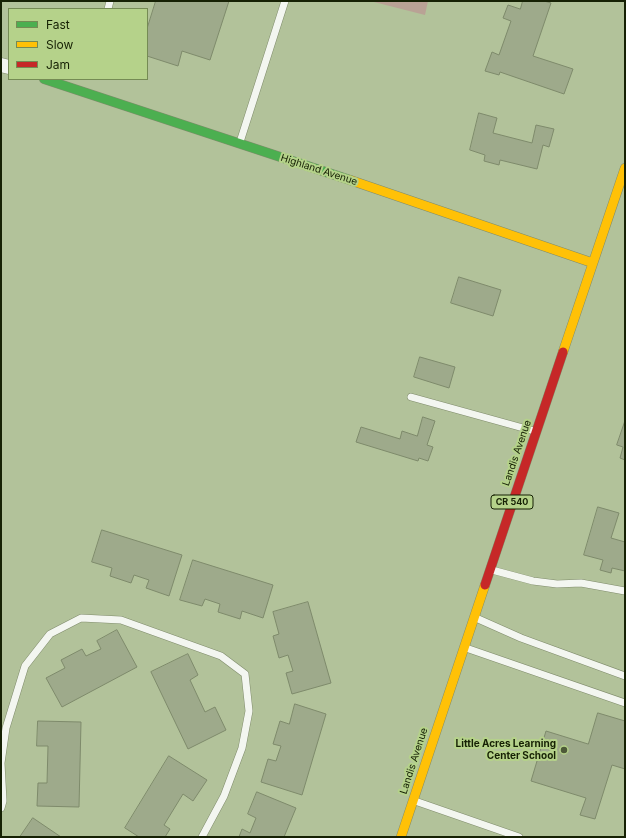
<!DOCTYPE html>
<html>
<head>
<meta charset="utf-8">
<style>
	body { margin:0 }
	#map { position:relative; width:626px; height:838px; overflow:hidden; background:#b2c29a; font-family:Inter,sans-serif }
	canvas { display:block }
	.frame { position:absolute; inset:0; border:2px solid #162104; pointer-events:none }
	.legend { position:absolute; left:8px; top:8px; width:140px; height:72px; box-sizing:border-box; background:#b5d28a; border:1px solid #758b54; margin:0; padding:5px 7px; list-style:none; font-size:12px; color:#162104 }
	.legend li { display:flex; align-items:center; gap:8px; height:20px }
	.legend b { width:20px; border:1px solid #758b54 }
</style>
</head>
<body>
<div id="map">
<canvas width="626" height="838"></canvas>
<div class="frame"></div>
<ul class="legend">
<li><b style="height:5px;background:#4caf50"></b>Fast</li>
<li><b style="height:5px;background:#ffc107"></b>Slow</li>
<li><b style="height:5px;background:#c62828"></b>Jam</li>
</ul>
</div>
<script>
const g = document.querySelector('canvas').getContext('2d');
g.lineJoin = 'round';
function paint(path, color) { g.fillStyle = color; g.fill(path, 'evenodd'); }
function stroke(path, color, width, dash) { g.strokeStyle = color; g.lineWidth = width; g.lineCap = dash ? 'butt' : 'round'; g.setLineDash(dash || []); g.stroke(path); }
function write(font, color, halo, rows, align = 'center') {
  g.font = font + ' Inter,sans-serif'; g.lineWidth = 4; g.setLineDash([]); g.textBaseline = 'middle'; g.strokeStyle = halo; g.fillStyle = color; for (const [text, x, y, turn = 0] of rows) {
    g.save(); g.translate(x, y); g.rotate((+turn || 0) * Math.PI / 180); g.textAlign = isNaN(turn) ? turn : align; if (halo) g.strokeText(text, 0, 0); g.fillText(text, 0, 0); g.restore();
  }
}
paint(new Path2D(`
	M370 1H428L425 15Z`), '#b9a295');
const building = new Path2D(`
	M156 1H229L210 60 182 51 178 66 147 56V29Z
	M523 1H544L551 3 533 56 573 69 564 94 500 72 499 75 485 71 492 52 499 55 511 21 503 18 508 5 520 9Z
	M479 113 497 118 493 133 532 143 536 125 554 129 549 147 543 145 537 169 500 160 499 165 484 161 485 155 470 150Z
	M459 277 501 290 493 316 451 303Z
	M420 357 455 367 449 388 414 377Z
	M423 417 435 421 427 445 433 447 428 461 419 458 418 461 356 442 361 427 400 439 402 431 417 436Z
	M625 421V460L620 458 623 447 617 445Z
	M598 507 619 513 611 538 625 542V571L612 568 611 573 600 570 603 560 584 555Z
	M102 530 182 555 169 596 146 588 149 580 134 575 131 583 110 576 112 568 92 562Z
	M193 560 273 585 263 618 242 611 240 619 218 612 220 604 205 599 202 606 180 600Z
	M308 602 331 683 292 694 286 673 293 671 288 655 279 658 273 636 279 634 273 612Z
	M117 630 137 667 62 707 46 678 65 668 61 660 82 649 86 656 101 649 97 641Z
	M188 654 198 675 190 680 205 712 215 707 226 730 188 749 151 672Z
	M295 704 326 714 302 795 261 782 268 759 276 761 281 746 273 744 280 721 289 724Z
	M598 713 625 721V769L612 765 595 819 580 815 586 798 531 781 546 731 588 744Z
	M38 721 81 722 79 807 37 806 38 783H47L48 746H37Z
	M169 756 207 780 193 801 183 794 164 825 170 829 165 837H139L125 828Z
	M257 792 296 808 284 837H239L242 829 250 833 256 818 248 814Z
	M33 818 61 837H20Z`);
paint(building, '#9eaa8b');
stroke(building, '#7e8a6b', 1);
const lane = new Path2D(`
	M108 9 110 1
	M240 142 285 1
	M411 397 534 431
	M492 570 533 581 557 584 581 583 625 591
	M476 618 521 638 625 676
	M466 648 625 703
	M415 801 519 837
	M1 808 3 801 1 763 6 728 25 666 50 634 81 618 121 620 221 656 245 674 249 711 242 748 224 796 202 837`);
const street = new Path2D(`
	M1 65 9 67`);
const fast = new Path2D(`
	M44 79 350 180`);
const slow = new Path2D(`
	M350 180 593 263
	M563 352 625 168
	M401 837 485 585`);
const jam = new Path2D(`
	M485 585 563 352`);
stroke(lane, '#7f8b6b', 8);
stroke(street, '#7f8b6b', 15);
stroke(fast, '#7f8b6b', 10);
stroke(slow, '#7f8b6b', 10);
stroke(jam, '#7f8b6b', 10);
stroke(lane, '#f3f6f0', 7);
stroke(street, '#f3f6f0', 14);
stroke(fast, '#4caf50', 9);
stroke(slow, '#ffc107', 9);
stroke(jam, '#c62828', 9);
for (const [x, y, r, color] of [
	[564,750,4,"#4d5938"]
]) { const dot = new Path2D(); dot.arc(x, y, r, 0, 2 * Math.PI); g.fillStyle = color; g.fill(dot); stroke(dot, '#b5d28a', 1.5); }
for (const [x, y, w] of [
	[512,502,42]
]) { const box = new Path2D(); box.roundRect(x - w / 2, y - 7, w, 14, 3); g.fillStyle = '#b5d28a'; g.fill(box); stroke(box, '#162104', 1); }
write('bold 9px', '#162104', null, [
	["CR 540",512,502]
]);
write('10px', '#162104', '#b5d28a', [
	["Highland Avenue",319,170,18],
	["Landis Avenue",517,453,-71],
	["Landis Avenue",414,761,-72]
]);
write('bold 10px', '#162104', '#b5d28a', [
	["Little Acres Learning",556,744],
	["Center School",556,756]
], 'right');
</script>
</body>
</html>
